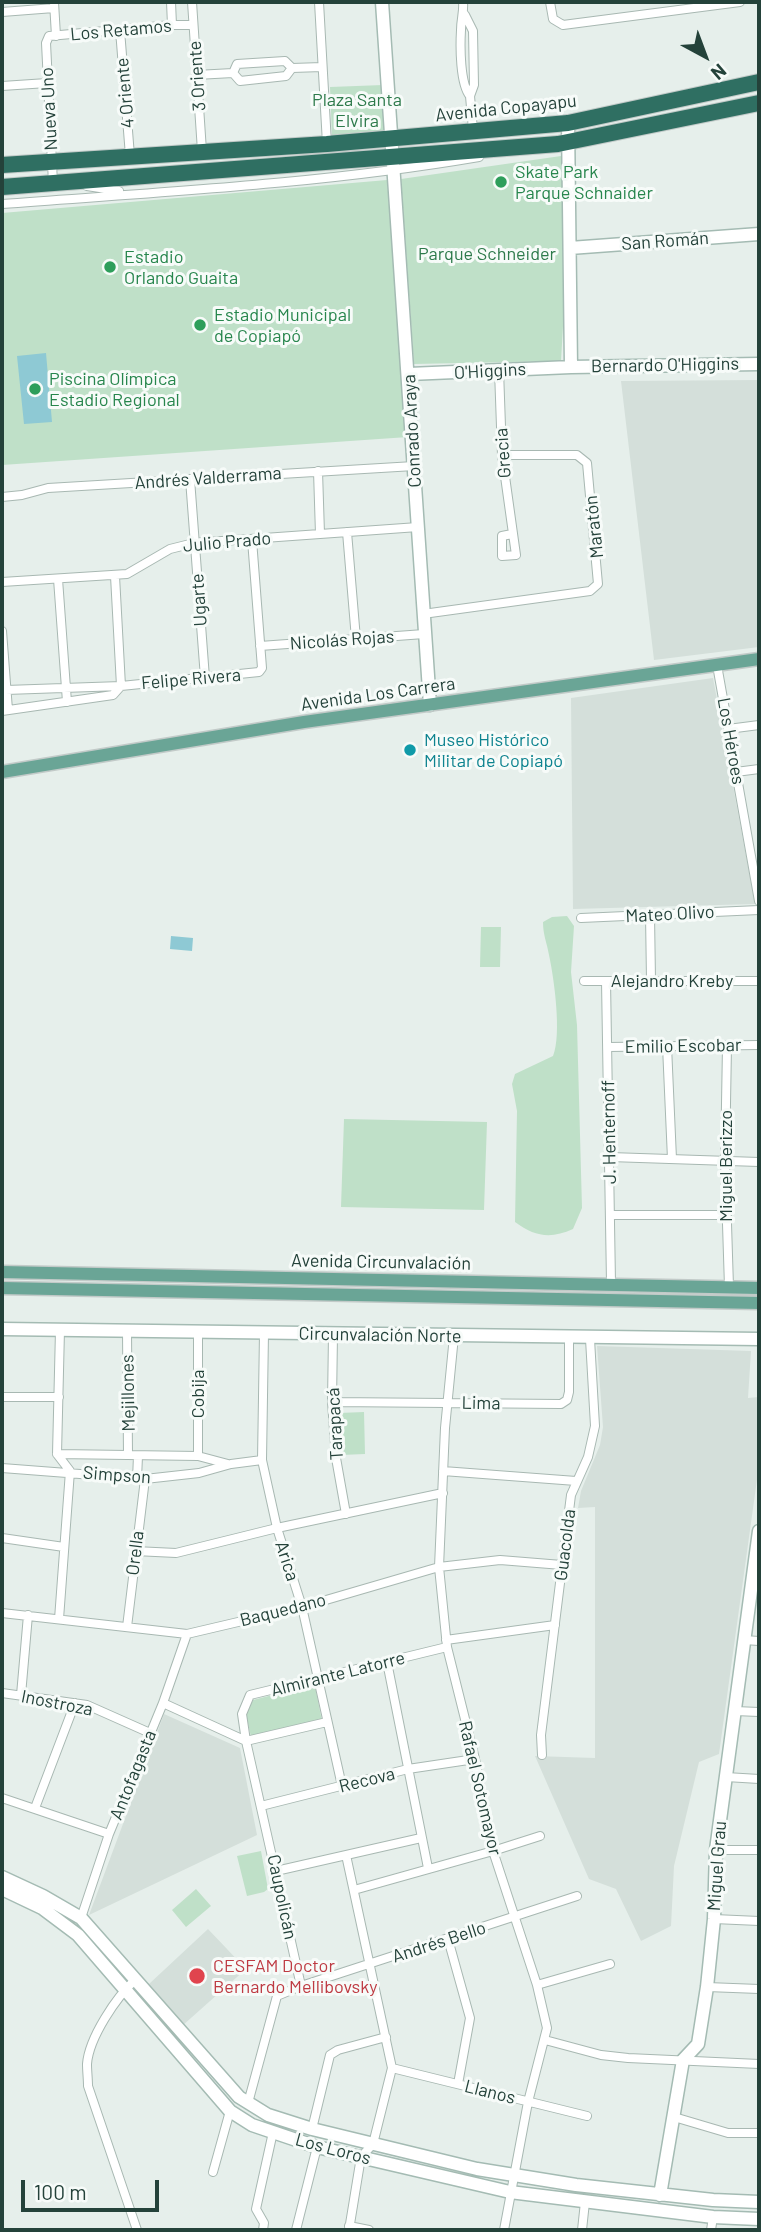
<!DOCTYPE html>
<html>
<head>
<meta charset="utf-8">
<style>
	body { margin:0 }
	#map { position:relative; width:761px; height:2232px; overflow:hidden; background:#e6efeb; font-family:Barlow,sans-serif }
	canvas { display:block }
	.frame { position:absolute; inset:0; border:4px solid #24423a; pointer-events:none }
	.north { position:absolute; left:670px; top:21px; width:70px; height:70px; -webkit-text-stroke:5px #f7fbf9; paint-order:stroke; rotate:139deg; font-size:19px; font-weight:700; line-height:28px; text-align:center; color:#24423a }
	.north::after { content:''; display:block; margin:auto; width:24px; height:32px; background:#24423a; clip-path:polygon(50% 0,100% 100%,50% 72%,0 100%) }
	.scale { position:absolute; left:21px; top:2180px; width:138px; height:32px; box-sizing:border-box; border:4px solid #24423a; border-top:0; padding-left:9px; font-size:21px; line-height:24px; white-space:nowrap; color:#24423a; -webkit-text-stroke:5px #f7fbf9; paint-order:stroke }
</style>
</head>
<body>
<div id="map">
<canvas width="761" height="2232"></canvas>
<div class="frame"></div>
<div class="north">N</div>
<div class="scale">100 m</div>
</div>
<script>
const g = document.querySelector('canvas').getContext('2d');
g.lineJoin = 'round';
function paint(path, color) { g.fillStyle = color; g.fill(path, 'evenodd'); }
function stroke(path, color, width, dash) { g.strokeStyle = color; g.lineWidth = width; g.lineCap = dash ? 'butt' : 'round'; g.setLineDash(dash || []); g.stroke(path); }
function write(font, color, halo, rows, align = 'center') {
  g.font = font + ' Barlow,sans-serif'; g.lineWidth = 6; g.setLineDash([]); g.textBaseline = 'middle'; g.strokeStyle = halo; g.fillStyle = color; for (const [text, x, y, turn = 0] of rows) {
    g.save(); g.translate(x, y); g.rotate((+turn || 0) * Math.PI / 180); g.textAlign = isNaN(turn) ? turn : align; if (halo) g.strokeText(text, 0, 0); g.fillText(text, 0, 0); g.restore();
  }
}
paint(new Path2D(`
	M759 380V647L654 660 621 381Z
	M713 678 755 904 573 909 571 698Z
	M597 1346 751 1351 748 1398 759 1397V1465L719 1754 699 1762 674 1866 671 1926 641 1941 616 1889 589 1879 535 1756 595 1758V1507L578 1508 581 1491 600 1445 603 1427Z
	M164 1714 240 1748 257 1835 89 1915Z
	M208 1929 246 1969 182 2026 149 1984Z`), '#d4dfda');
paint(new Path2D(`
	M383 85 384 133 332 136 330 87Z
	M561 156 567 257 561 361 414 364 401 179Z
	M387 180 408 437 2 465V213Z
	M567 916 574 926 571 972 577 1025 582 1208 573 1229C551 1239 535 1237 515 1222L517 1111 512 1084 515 1074 553 1056C562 1035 554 978 549 955 547 943 543 935 543 922L552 917Z
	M481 927H501L500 967H480Z
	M344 1119 487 1122 484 1210 341 1207Z
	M364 1412 365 1454 341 1455 339 1413Z
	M312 1685 315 1686 322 1721 251 1737 246 1714 253 1700Z
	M261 1851 268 1889 264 1892 247 1896 237 1856Z
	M196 1889 211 1906 186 1927 172 1910Z`), '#bfe0c8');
paint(new Path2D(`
	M46 353 52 422 24 424 17 356Z
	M171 936 193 938 192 951 170 949Z`), '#8ec9d4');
const street = new Path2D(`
	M54 2 56 36
	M171 2 172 25
	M192 2 202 151
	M319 2 327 144
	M463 2C464 12 461 19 461 30 460 47 460 84 470 96
	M550 2 553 19 563 25 740 2
	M2 12 54 8
	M465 15 473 31 474 85 470 96 473 130
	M120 30 130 156
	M285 61 292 68 286 76 240 81 233 73 237 64Z
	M292 68 322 67
	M196 75 233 73
	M2 86 47 83
	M53 183 46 43 49 36 172 25H193
	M87 186 119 191
	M2 204C161 192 321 184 479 157
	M499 370 502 455 516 555 502 556V536L512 534
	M318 471 320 534
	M190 479 205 678
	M2 497 22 495 48 488 414 466
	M347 532 356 639
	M58 579 67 702
	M2 582 127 574 170 549 194 543 418 527
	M423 614 590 591 598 584 587 463 577 455H502
	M2 631 8 710
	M260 646 424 634
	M717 665 759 901
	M6 690 121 686 259 672 262 668 252 540
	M2 711 113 695 121 686 115 576
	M728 729 759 725
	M736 772 759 769
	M650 915 651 980
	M581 918 759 910
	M584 981H759
	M606 981 611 1283
	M667 1046 672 1159
	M727 1046 725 1161 729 1287
	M608 1047 759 1045
	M610 1157 759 1162
	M611 1215H726
	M127 1331 128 1455
	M264 1333 262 1460 277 1528 302 1607 342 1786
	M333 1335 332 1402 336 1458 346 1514
	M454 1336 445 1428 439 1567 447 1647 475 1759 493 1851 537 1985 547 2028 528 2102 504 2230
	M2 1397H59
	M332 1402 561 1404 567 1400 569 1392V1338
	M57 1454 198 1456 228 1464
	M57 1454 70 1471 59 1619
	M57 1454 60 1330
	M198 1456V1332
	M2 1468 145 1479 199 1473 231 1464 262 1460
	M443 1471 576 1481
	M137 1479 138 1456
	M2 1538 64 1547
	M135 1551 176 1553 277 1528 443 1493
	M2 1613 187 1634 302 1607 439 1567 500 1560 562 1565
	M127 1627 145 1479
	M446 1640 555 1625
	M744 1640 759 1641
	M387 1662 428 1868
	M2 1693 87 1705 150 1733
	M21 1695 28 1615
	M163 1703 246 1741 327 1722
	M735 1711 759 1712
	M542 1755 541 1735 571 1495 588 1457 595 1426 590 1339
	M726 1777 759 1779
	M2 1798 109 1834
	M261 1806 408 1769 475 1759
	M35 1808 75 1703
	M716 1850H759
	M346 1855 392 2068 373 2144 361 2157 349 2230
	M276 1871 421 1838
	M354 1890 493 1851 540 1836
	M81 1918 109 1834 163 1703 187 1634
	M714 1919 759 1921
	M448 1939 470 2018 458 2084
	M136 1979C116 1997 89 2038 87 2064 87 2071 88 2079 88 2086L137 2230
	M537 1985 610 1964
	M301 1986 577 1896
	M707 1987 759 1989
	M545 2040 601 2055 628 2058 759 2064
	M392 2068 587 2116
	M248 2103 277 1996 301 1986 246 1741 242 1714 250 1695 447 1647
	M674 2117 728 2133H759
	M312 2129 330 2055 338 2050 386 2037
	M213 2172 230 2111
	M349 2226 369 2230
	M263 2230 264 2223 256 2209 273 2132
	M296 2230 317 2147
	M582 2230 585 2202
	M711 2230 713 2217`);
const secondary = new Path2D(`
	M382 2 430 705
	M568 123 571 367
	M570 248 759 234
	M409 374 571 367 759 364
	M2 1329 759 1339
	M2 1877 43 1896 81 1918 239 2097 268 2115 312 2129 477 2169 576 2185 713 2200 759 2202
	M2 1889 42 1908 78 1935 230 2111 252 2125 317 2147 510 2192 713 2217 759 2219
	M660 2195 683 2060 698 2044 707 1987 714 1919 716 1850 759 1531`);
const primary = new Path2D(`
	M2 772 304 722 759 659
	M2 1272 759 1288
	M2 1288 759 1303`);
const highway = new Path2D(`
	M2 165 327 144 568 123 759 82
	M2 187 558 144 759 103`);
stroke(street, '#a8b8b2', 10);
stroke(secondary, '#a4bbb3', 15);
stroke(primary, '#c2cac8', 15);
stroke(highway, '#c2cac8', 18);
stroke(street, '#fff', 8);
stroke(secondary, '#fff', 12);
stroke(primary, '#6aa596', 12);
stroke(highway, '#2f6f62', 16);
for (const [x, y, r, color] of [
	[501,182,7,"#2e9e5b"],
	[110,267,7,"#2e9e5b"],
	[200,325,7,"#2e9e5b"],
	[35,389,7,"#2e9e5b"],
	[410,750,7,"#0f9aa8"],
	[197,1976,9,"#e0444e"]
]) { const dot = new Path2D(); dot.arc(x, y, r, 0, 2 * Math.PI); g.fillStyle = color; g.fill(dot); stroke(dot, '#f7fbf9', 2.5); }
write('18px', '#24423a', '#f7fbf9', [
	["Los Retamos",121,30,-5],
	["3 Oriente",197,76,-94],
	["4 Oriente",125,93,-95],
	["Avenida Copayapu",506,108,-6],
	["Nueva Uno",49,109,-93],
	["San Román",665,241,-4],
	["Bernardo O'Higgins",665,365,-1],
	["O'Higgins",490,371,-3],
	["Conrado Araya",412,431,-93],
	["Grecia",503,453,-94],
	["Andrés Valderrama",208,478,-4],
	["Maratón",594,527,-96],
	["Julio Prado",227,542,-5],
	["Ugarte",199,600,-94],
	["Nicolás Rojas",342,640,-4],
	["Felipe Rivera",191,679,-5],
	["Avenida Los Carrera",378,694,-8],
	["Los Héroes",731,741,80],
	["Mateo Olivo",670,914,-3],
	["Alejandro Kreby",672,981],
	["Emilio Escobar",683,1046,-1],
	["J. Henternoff",609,1132,-91],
	["Miguel Berizzo",726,1166,-90],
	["Avenida Circunvalación",381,1262,1],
	["Circunvalación Norte",380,1335,1],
	["Mejillones",128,1393,-91],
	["Cobija",198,1394,-90],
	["Lima",481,1403,1],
	["Tarapacá",335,1424,-93],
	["Simpson",117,1475,4],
	["Guacolda",565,1545,-83],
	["Orella",135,1553,-83],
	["Arica",287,1561,72],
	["Baquedano",283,1610,-14],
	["Almirante Latorre",338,1674,-14],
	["Inostroza",57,1703,11],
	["Antofagasta",133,1775,-68],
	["Recova",367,1780,-14],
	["Rafael Sotomayor",480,1788,77],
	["Miguel Grau",717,1866,-86],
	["Caupolicán",282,1897,78],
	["Andrés Bello",439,1942,-18],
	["Llanos",490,2092,14],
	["Los Loros",333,2149,15]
]);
write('18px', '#2d7a4b', '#f7fbf9', [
	["Plaza Santa",357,100],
	["Elvira",357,121],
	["Parque Schneider",487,254]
]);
write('18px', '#27864d', '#f7fbf9', [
	["Skate Park",515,172],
	["Parque Schnaider",515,193],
	["Estadio",124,257],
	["Orlando Guaita",124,278],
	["Estadio Municipal",214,315],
	["de Copiapó",214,336],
	["Piscina Olímpica",49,379],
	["Estadio Regional",49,400]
], 'left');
write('18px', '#0d838f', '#f7fbf9', [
	["Museo Histórico",424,740],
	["Militar de Copiapó",424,761]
], 'left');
write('18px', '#be3a42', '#f7fbf9', [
	["CESFAM Doctor",213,1966],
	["Bernardo Mellibovsky",213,1987]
], 'left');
</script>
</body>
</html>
